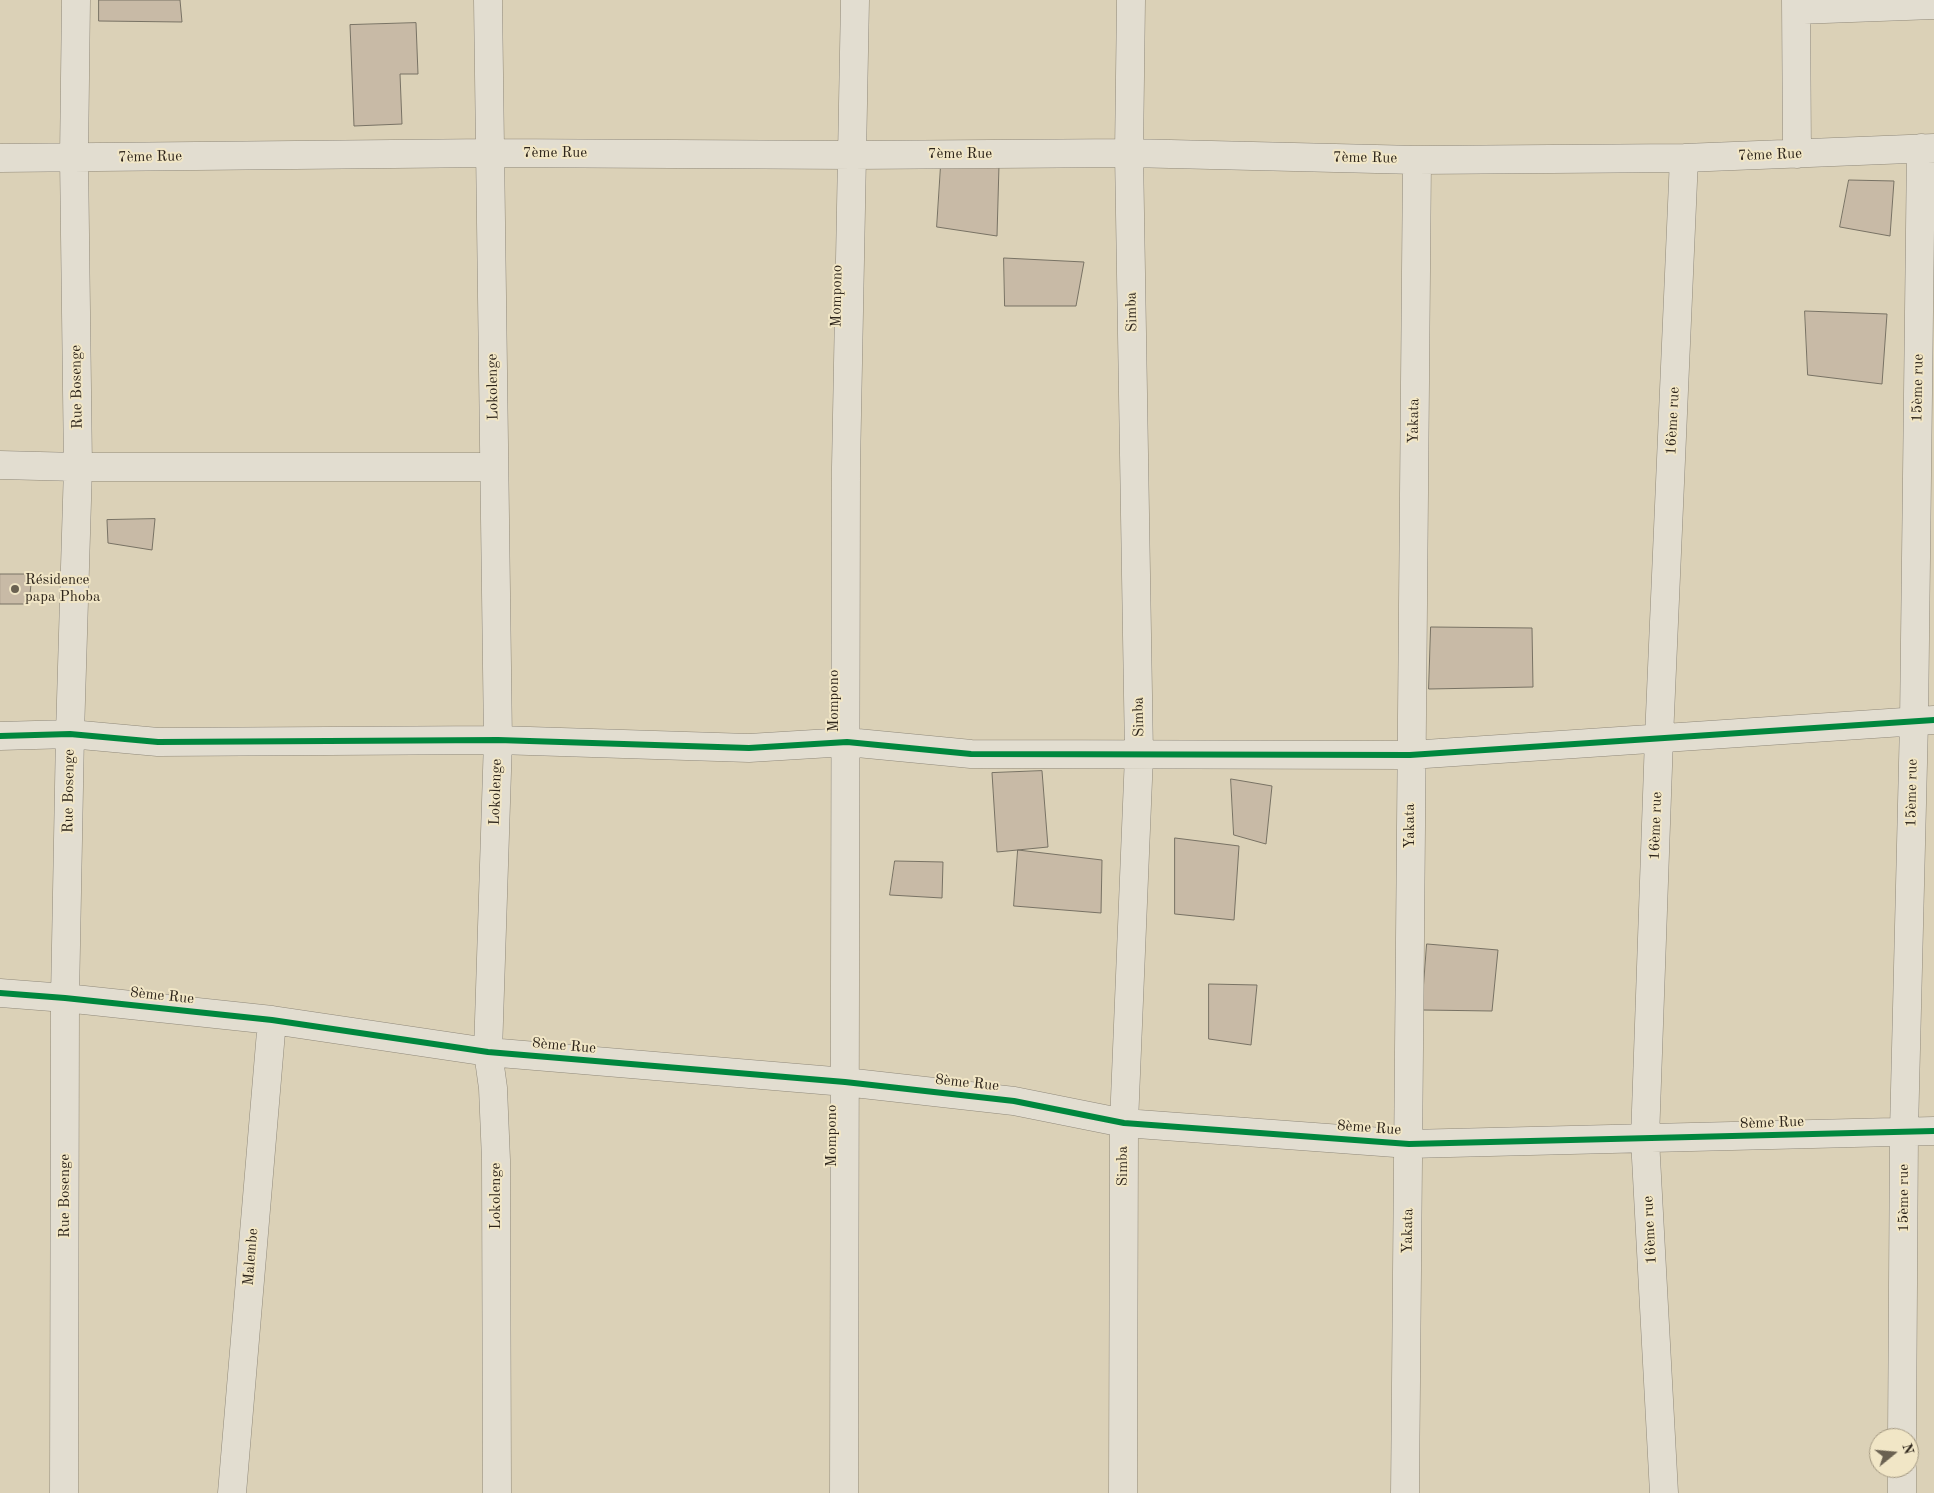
<!DOCTYPE html>
<html>
<head>
<meta charset="utf-8">
<style>
	body { margin:0 }
	#map { position:relative; width:1934px; height:1493px; overflow:hidden; background:#dbd1b7; font-family:"Old Standard TT",serif }
	canvas { display:block }
	.north { position:absolute; left:1869px; top:1428px; width:50px; height:50px; box-sizing:border-box; background:#f1e6c6; border:1px solid #a39881; border-radius:50%; rotate:73deg; font-size:14px; font-weight:700; line-height:20px; text-align:center; color:#2d241a }
	.north::after { content:''; display:block; margin:auto; width:18px; height:22px; background:#6a6151; clip-path:polygon(50% 0,100% 100%,50% 72%,0 100%) }
</style>
</head>
<body>
<div id="map">
<canvas width="1934" height="1493"></canvas>
<div class="north">N</div>
</div>
<script>
const g = document.querySelector('canvas').getContext('2d');
g.lineJoin = 'round';
function paint(path, color) { g.fillStyle = color; g.fill(path, 'evenodd'); }
function stroke(path, color, width, dash) { g.strokeStyle = color; g.lineWidth = width; g.lineCap = dash ? 'butt' : 'round'; g.setLineDash(dash || []); g.stroke(path); }
function write(font, color, halo, rows, align = 'center') {
  g.font = font + ' "Old Standard TT",serif'; g.lineWidth = 4; g.setLineDash([]); g.textBaseline = 'middle'; g.strokeStyle = halo; g.fillStyle = color; for (const [text, x, y, turn = 0] of rows) {
    g.save(); g.translate(x, y); g.rotate((+turn || 0) * Math.PI / 180); g.textAlign = isNaN(turn) ? turn : align; if (halo) g.strokeText(text, 0, 0); g.fillText(text, 0, 0); g.restore();
  }
}
const building = new Path2D(`
	M99 0H180L182 22 99 21Z
	M416 23 418 74H400L402 124 354 126 350 25Z
	M941 165H999L997 236 937 227Z
	M1849 180 1894 181 1890 236 1840 227Z
	M1004 258 1084 262 1076 306H1005Z
	M1805 311 1887 314 1882 384 1808 375Z
	M155 519 152 550 108 543 107 520Z
	M0 574H32L29 604H0Z
	M1431 627 1532 628 1533 687 1429 689Z
	M1042 771 1048 847 997 852 992 773Z
	M1231 779 1272 786 1266 844 1234 835Z
	M1175 838 1239 846 1234 920 1175 914Z
	M1018 850 1102 860 1101 913 1014 906Z
	M895 861 943 862 942 898 890 895Z
	M1427 944 1498 950 1492 1011 1422 1010Z
	M1209 984 1257 985 1251 1045 1209 1039Z`);
paint(building, '#c8baa6');
stroke(building, '#787264', 1);
const minor = new Path2D(`
	M488 0 498 740 488 1052 493 1088 496 1160 497 1493
	M1796 0 1797 154
	M1797 10 1934 5
	M0 158 491 153 853 155 1129 153 1417 160 1684 158 1934 148
	M0 465 78 467H494
	M0 736 70 734 158 742 498 740 749 748 847 742 971 754 1410 755 1934 720
	M0 993 65 998 272 1020 488 1052 845 1082 1014 1101 1124 1123 1409 1144 1934 1131
	M1902 1438 1904 1131 1914 722 1921 148
	M64 1493 65 998 70 734 78 467 74 157 76 0
	M232 1493 272 1020
	M844 1493 846 467 855 0
	M1123 1493 1124 1123 1139 755 1129 153 1131 0
	M1405 1493 1417 160
	M1664 1493 1645 1139 1659 738 1684 158
	M1902 1493V1468`);
stroke(minor, '#90897a', 29);
stroke(minor, '#e2ddd0', 28);
stroke(new Path2D(`
	M0 736 70 734 158 742 498 740 749 748 847 742 971 754 1410 755 1934 720
	M0 993 65 998 272 1020 488 1052 845 1082 1014 1101 1124 1123 1409 1144 1934 1131`), '#00873e', 6);
for (const [x, y, r, color] of [
	[15,589,5,"#6a6151"]
]) { const dot = new Path2D(); dot.arc(x, y, r, 0, 2 * Math.PI); g.fillStyle = color; g.fill(dot); stroke(dot, '#f1e6c6', 2); }
write('15px', '#2d241a', '#f1e6c6', [
	["7ème Rue",555,153],
	["7ème Rue",960,154],
	["7ème Rue",1770,155,-2],
	["7ème Rue",150,157,-1],
	["7ème Rue",1365,158,1],
	["Mompono",837,296,-89],
	["Simba",1132,312,-91],
	["Rue Bosenge",77,387,-91],
	["Lokolenge",493,387,-91],
	["15ème rue",1918,388,-89],
	["Yakata",1414,421,-89],
	["16ème rue",1673,421,-87],
	["Mompono",834,701,-90],
	["Simba",1139,717,-91],
	["Rue Bosenge",69,791,-89],
	["Lokolenge",496,792,-88],
	["15ème rue",1912,793,-89],
	["Yakata",1410,826,-90],
	["16ème rue",1656,826,-88],
	["8ème Rue",162,996,6],
	["8ème Rue",564,1046,5],
	["8ème Rue",967,1083,6],
	["8ème Rue",1772,1123,-2],
	["8ème Rue",1369,1128,4],
	["Mompono",832,1136,-90],
	["Simba",1123,1166,-90],
	["Rue Bosenge",65,1196,-90],
	["Lokolenge",496,1196,-90],
	["15ème rue",1904,1198,-90],
	["16ème rue",1650,1230,-93],
	["Yakata",1408,1231,-89],
	["Malembe",251,1257,-85]
]);
write('15px', '#2d241a', '#f1e6c6', [
	["Résidence",25,580],
	["papa Phoba",25,597]
], 'left');
</script>
</body>
</html>
